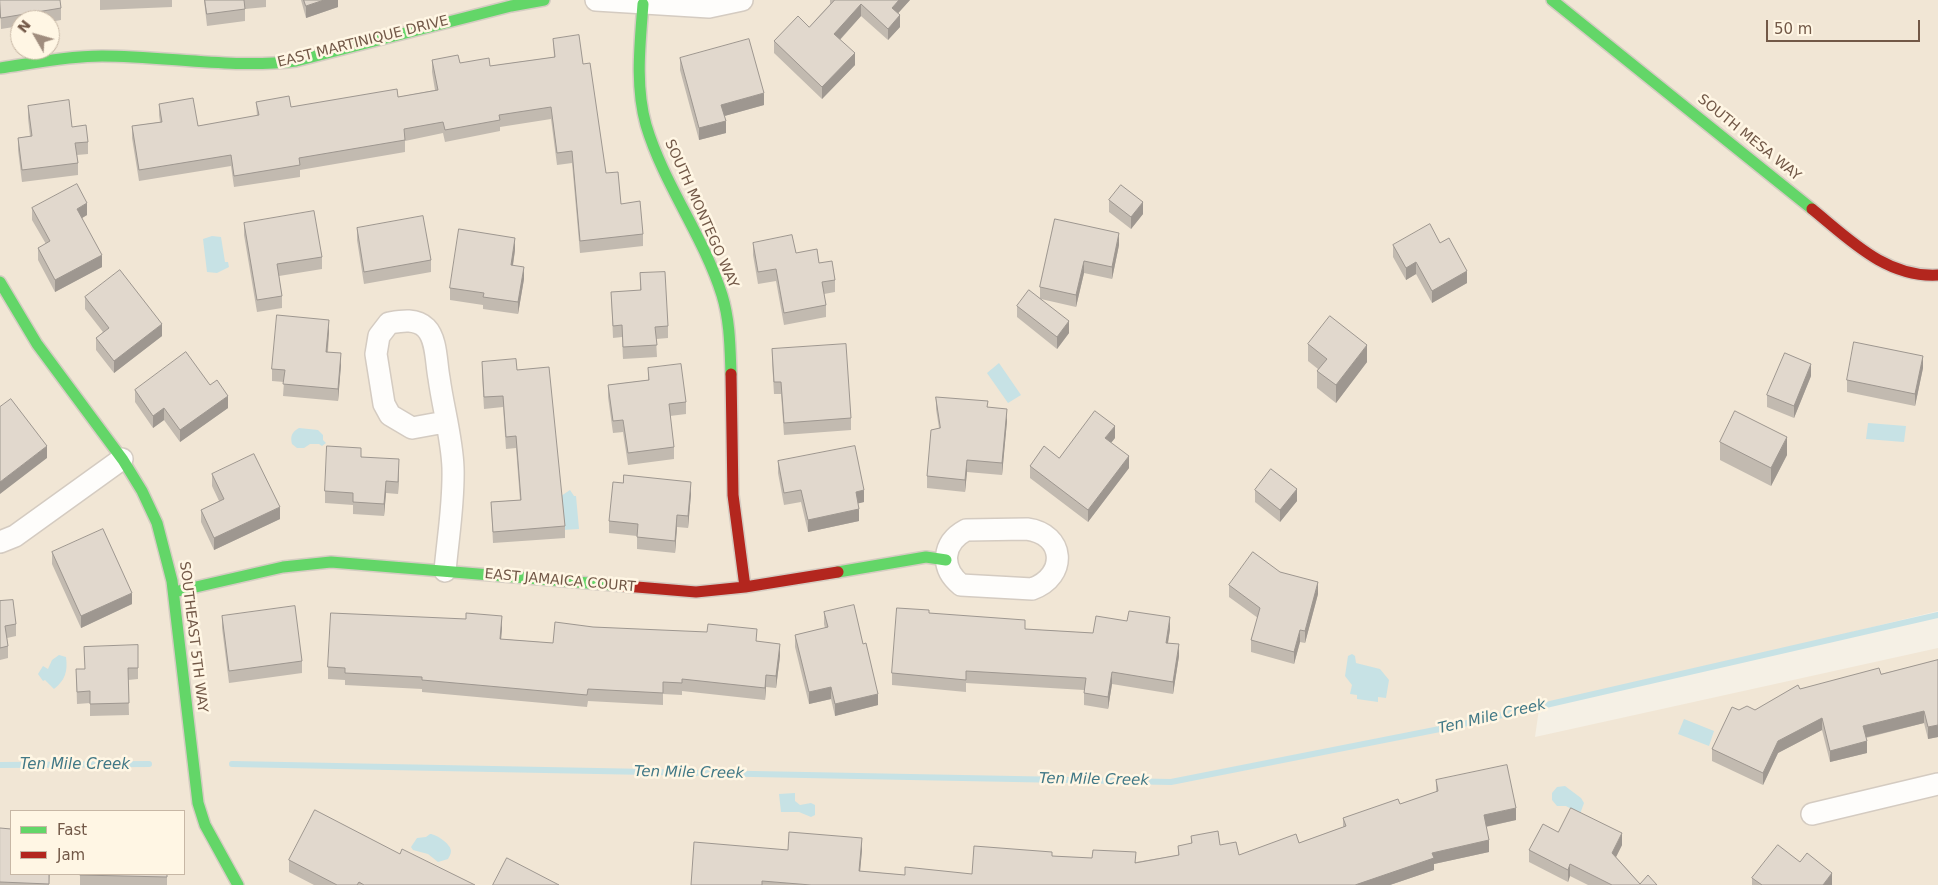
<!DOCTYPE html>
<html>
<head>
<meta charset="utf-8">
<style>
	body { margin:0 }
	#map { position:relative; width:1938px; height:885px; overflow:hidden; background:#f5f0e5; font-family:"DejaVu Sans",sans-serif }
	canvas { display:block }
	.legend { position:absolute; left:10px; top:810px; width:175px; height:65px; box-sizing:border-box; background:#fff6e4; border:1px solid #c7b7a5; margin:0; padding:6px 9px; list-style:none; font-size:15px; color:#725847 }
	.legend li { display:flex; align-items:center; gap:10px; height:25px }
	.legend b { width:25px; border:1px solid #c7b7a5 }
	.north { position:absolute; left:10px; top:10px; width:50px; height:50px; box-sizing:border-box; background:#fff6e4; border:1px solid #c7b7a5; border-radius:50%; rotate:308deg; font-size:14px; font-weight:700; line-height:20px; text-align:center; color:#725847 }
	.north::after { content:''; display:block; margin:auto; width:18px; height:22px; background:#a08d7e; clip-path:polygon(50% 0,100% 100%,50% 72%,0 100%) }
	.scale { position:absolute; left:1766px; top:20px; width:154px; height:22px; box-sizing:border-box; border:2px solid #725847; border-top:0; padding-left:6px; font-size:15px; line-height:18px; white-space:nowrap; color:#725847; -webkit-text-stroke:4px #fff6e4; paint-order:stroke }
</style>
</head>
<body>
<div id="map">
<canvas width="1938" height="885"></canvas>
<ul class="legend">
<li><b style="height:6px;background:#63d668"></b>Fast</li>
<li><b style="height:6px;background:#b3261e"></b>Jam</li>
</ul>
<div class="north">N</div>
<div class="scale">50 m</div>
</div>
<script>
const g = document.querySelector('canvas').getContext('2d');
g.lineJoin = 'round';
function paint(path, color) { g.fillStyle = color; g.fill(path, 'evenodd'); }
function stroke(path, color, width, dash) { g.strokeStyle = color; g.lineWidth = width; g.lineCap = dash ? 'butt' : 'round'; g.setLineDash(dash || []); g.stroke(path); }
function write(font, color, halo, rows, align = 'center') {
  g.font = font + ' "DejaVu Sans",sans-serif'; g.lineWidth = 5; g.setLineDash([]); g.textBaseline = 'middle'; g.strokeStyle = halo; g.fillStyle = color; for (const [text, x, y, turn = 0] of rows) {
    g.save(); g.translate(x, y); g.rotate((+turn || 0) * Math.PI / 180); g.textAlign = isNaN(turn) ? turn : align; if (halo) g.strokeText(text, 0, 0); g.fillText(text, 0, 0); g.restore();
  }
}
paint(new Path2D(`
	M0 0H1938V611L1539 709 1535 737 1938 648V885H0ZM20 20H50V50H20ZM11 811H184V874H11Z`), '#f1e6d5');
paint(new Path2D(`
	M212 236 221 237 225 262H228L229 267 217 273 207 272 203 239Z
	M999 363 1021 395 1008 403 987 373Z
	M1868 423 1906 426 1904 442 1866 439Z
	M299 428 318 430 323 435V440L326 443 322 446 319 444H310L304 448H297L292 444C290 436 292 432 299 428Z
	M570 490 574 496H576L579 529 563 530 561 496Z
	M1352 654 1355 656 1356 663 1380 669 1389 680 1386 698 1378 697V702L1357 699V695L1350 694 1352 685 1345 676 1348 656Z
	M59 655 66 657C68 672 65 680 54 689L45 680 43 681 38 674 43 666 48 669 52 660Z
	M1684 719 1714 731 1709 746 1678 734Z
	M1565 786 1581 798 1584 803 1580 814 1566 806H1557L1552 800V793L1557 787Z
	M795 793V801L800 805 811 803 815 805V815L811 817 799 812H781L779 794Z
	M430 834C436 834 451 844 451 851 451 854 449 857 448 859L438 862 428 854 413 850 411 847 417 838 426 837Z`), '#c7e2e5');
stroke(new Path2D(`
	M232 764 1171 782 1450 727 1938 615
	M0 765 149 764`), '#c7e2e5', 6);
const street = new Path2D(`
	M596 0 709 7 742 0
	M1027 529C1065 534 1068 576 1032 589L961 585C940 568 942 543 966 530Z
	M0 542 15 536 122 459
	M445 571C448 537 454 503 453 468 452 438 443 408 439 378 436 363 437 339 426 328 416 318 401 321 389 323L379 336 376 354 384 404 390 415 412 428 445 422
	M1812 814 1938 784`);
const fast = new Path2D(`
	M1552 0 1812 209
	M643 4C640 44 635 86 646 125 664 185 703 235 722 295 730 321 730 347 731 374
	M0 68C34 63 68 56 102 56 167 56 231 69 296 61L511 6 544 0
	M0 282 37 344 123 460 142 491 157 523 172 581 198 803 205 825 238 885
	M838 572 926 557 946 560
	M174 592 283 567 331 562 613 585`);
const jam = new Path2D(`
	M1812 209C1849 239 1886 278 1938 275
	M731 374 733 495 745 587
	M613 585 696 592 745 587 838 572`);
stroke(street, '#d4cbc1', 24);
stroke(fast, '#d5ccc2', 14);
stroke(jam, '#d5ccc2', 14);
stroke(street, '#fefdfb', 21);
stroke(fast, '#63d668', 11);
stroke(jam, '#b3261e', 11);
paint(new Path2D(`
	M0 0 61 8V20L50 22V20H20V26L1 29Z
	M100 0H172V7L100 10Z
	M204 0H266V7L245 9V21L207 26Z
	M301 0H338V7L306 18Z
	M830 0H910L898 13 900 27 888 40 861 16 840 40 855 65 822 99 774 53V41L809 27 830 4Z
	M553 39 583 64 606 173 621 204 643 234V246L580 253 572 163 557 165 551 119 500 127V131L445 142 443 133 405 141V152L300 170V177L234 187 231 166 139 181 132 138V126L160 122 159 115V104L198 126 257 116 256 102 291 107 398 97 435 90 432 72V60L490 66 554 57Z
	M680 58 764 105 724 116 726 133 699 140 680 70Z
	M28 106 72 127 88 142V154L77 155 78 163V175L22 182 18 150V138L30 136 28 118Z
	M1109 200 1143 214 1131 229 1109 212Z
	M32 208 87 215 82 218 102 267 55 292 38 260V248L46 244 32 220Z
	M1055 219 1119 245 1112 279 1084 273 1076 307 1041 299 1069 333 1057 349 1017 317V306L1040 298V287Z
	M244 223 322 257V269L279 276 282 296V308L257 312 244 235Z
	M357 228 431 260V272L364 284 357 240Z
	M753 243 796 253 819 263 835 280V292L824 294 826 305V317L784 325 776 281 758 284 753 255Z
	M1440 243 1467 283 1432 303 1416 274 1406 280 1393 257V245Z
	M515 250 513 266 524 279 518 314 483 309V305L450 300V288Z
	M640 273 668 326V338L656 339 657 357 623 359 622 337 613 338 611 292 640 291Z
	M85 297 162 336 114 373 96 350V338L103 332 85 309Z
	M329 332 328 352 341 365 338 401 283 396 284 382 272 381V369Z
	M1308 344 1367 362 1336 403 1317 388V371L1318 369 1308 361Z
	M772 349 851 418V430L784 435 781 394H774L772 361Z
	M482 362 517 370 565 526V538L493 543 491 502 520 500 516 448 506 449 503 407 484 409 482 374Z
	M648 368 686 402V414L670 416 674 447V459L628 465 623 432 613 433 608 397V385L648 380Z
	M1923 368 1915 406 1847 392V380Z
	M1811 376 1794 418 1767 407V395Z
	M210 385 228 408 180 442 164 420 153 428 135 402V390Z
	M936 397 988 407 1007 421 1002 475 967 472 965 492 927 488V476L939 428 936 409Z
	M1115 438 1111 443 1129 468 1088 522 1030 478V466L1059 458Z
	M1720 442 1787 455 1771 486 1720 460Z
	M361 457 399 471 398 494 386 493 384 516 353 514V505L325 503V491Z
	M778 461 864 502 858 503 859 521 808 532 801 502 784 505 778 473Z
	M212 474 280 519 214 550 201 522V510L219 501 212 486Z
	M1255 490 1297 501 1280 522 1255 502Z
	M691 494 688 528 677 527 675 553 637 549V536L609 533V521Z
	M52 552 132 604 81 628 52 564Z
	M1280 572 1318 594 1305 643 1300 642 1294 664 1251 652V640L1258 618 1229 597V585Z
	M0 601 16 624V636L7 638 8 646V658L0 660Z
	M824 612 878 705 835 716 831 699 809 704 795 647V635L825 628 824 624Z
	M929 613 1025 629 1093 633 1170 629 1168 643 1179 656 1173 694 1112 684 1108 709 1084 705V690L966 683V692L892 685V673Z
	M222 616 302 661V673L229 683 222 628Z
	M593 627 757 641 780 656 776 688 766 687 765 700 682 691V695L663 694V705L588 701 587 707 422 692V689L345 685V680L328 679V667L502 628 501 639 553 643Z
	M138 645V679L128 680 129 715 90 716V703L77 704 76 669H85Z
	M1938 660V737L1928 739 1924 723 1866 738 1867 753 1830 762 1822 730 1778 753 1763 785 1712 761V749L1739 710H1755L1800 689 1881 674Z
	M1436 780 1516 820 1486 827 1489 852 1434 864V870L1390 885H691L788 850H862L860 871 905 875 972 874 1052 856 1136 862 1178 855V846L1191 844V836L1220 845 1239 855 1299 843 1343 827V818L1400 804 1436 792Z
	M0 828 11 874H50L49 885H0Z
	M1622 845 1616 857 1640 884 1657 885H1588L1570 876 1568 882 1529 862V850Z
	M400 854 475 885H314L289 872V860Z
	M1800 862 1832 885H1752V878Z
	M80 874H167V885H80Z`), '#c2bab0');
paint(new Path2D(`
	M324 0H338V7L306 18V6Z
	M899 0H910L892 20V8Z
	M861 4V16L834 46V34Z
	M900 15V27L888 40V29Z
	M855 53V65L822 99V87Z
	M764 93V105L721 117V105Z
	M726 121V133L699 140V128Z
	M1143 202V214L1131 229V217Z
	M87 203V215L77 221V209Z
	M1119 233V245L1112 279V267Z
	M515 238V250L511 277V265Z
	M102 255V267L55 292V280Z
	M1084 261V273L1076 307V295Z
	M1416 262V274L1406 280V268Z
	M524 267V279L518 314V302Z
	M1467 271V283L1432 303V291Z
	M329 320V332L326 364V352Z
	M1069 321V333L1057 349V337Z
	M162 324V336L114 373V361Z
	M1367 345V362L1336 403V385Z
	M341 353V365L338 401V389Z
	M1923 356V368L1915 406V394Z
	M1811 364V376L1794 418V406Z
	M228 396V408L180 442V430Z
	M164 408V420L153 428V416Z
	M1007 409V421L1002 475V463Z
	M1115 426V438L1105 450V438Z
	M1787 437V455L1771 486V468Z
	M47 446V458L0 494V482Z
	M1129 456V468L1088 522V510Z
	M399 459V471L398 494V482Z
	M967 460V472L965 492V480Z
	M386 481V493L384 516V504Z
	M691 482V494L688 528V516Z
	M1297 489V501L1280 522V510Z
	M864 490V502L856 504V492Z
	M280 507V519L214 550V538Z
	M859 509V521L808 532V520Z
	M677 515V527L675 553V541Z
	M1318 582V594L1305 643V631Z
	M132 593V604L81 628V616Z
	M502 616V628L500 651V639Z
	M1170 617V629L1166 655V643Z
	M1300 630V642L1294 664V652Z
	M780 644V656L776 688V676Z
	M1179 644V656L1173 694V682Z
	M1112 672V684L1108 709V697Z
	M766 675V687L765 700V688Z
	M831 687V699L809 704V692Z
	M878 694V705L835 716V704Z
	M1924 711V723L1863 738V726Z
	M1822 718V730L1778 753 1763 785V773L1778 741Z
	M1938 725V737L1928 739V727Z
	M1867 741V753L1830 762V751Z
	M1516 808V820L1484 827V815Z
	M1622 833V845L1612 865V853Z
	M862 838V850L859 883V871Z
	M1489 840V852L1434 864V870L1390 885H1355L1432 853Z
	M1570 864V876L1568 882V870Z
	M1832 873V885H1823Z`), '#9e9790');
const building = new Path2D(`
	M0 0H60L61 8 1 18Z
	M205 0H244L245 9 207 14Z
	M304 0H324L306 6Z
	M835 0H899L892 8 900 15 888 29 861 4 834 34 855 53 822 87 774 41 798 16 809 27Z
	M579 35 583 64 590 63 606 173 618 172 621 204 640 201 643 234 580 241 572 151 557 153 551 107 499 115 500 120 445 130 443 122 404 129 405 140 299 158 300 165 234 176 231 155 139 170 132 126 162 122 159 104 193 98 198 126 259 115 256 102 289 96 291 107 397 89 398 97 438 90 432 60 458 55 460 63 489 58 490 66 555 57 553 39Z
	M749 39 764 93 721 105 726 121 699 128 680 58Z
	M69 100 72 127 86 125 88 142 75 143 78 163 22 170 18 138 32 136 28 106Z
	M77 184 87 203 77 209 102 255 55 280 38 248 50 241 32 208Z
	M1121 185 1143 202 1131 217 1109 200Z
	M314 211 322 257 277 264 282 296 257 300 244 223Z
	M423 216 431 260 364 272 357 228Z
	M1055 219 1119 233 1112 267 1084 261 1076 295 1040 287Z
	M1430 224 1440 243 1449 238 1467 271 1432 291 1416 262 1406 268 1393 245Z
	M459 229 515 238 511 265 524 267 518 302 483 297 484 293 450 288Z
	M792 235 796 253 817 249 819 263 832 261 835 280 822 282 826 305 784 313 776 269 758 272 753 243Z
	M120 270 162 324 114 361 96 338 109 328 85 297Z
	M665 272 668 326 655 327 657 345 623 347 622 325 613 326 611 292 641 290 640 273Z
	M1029 290 1069 321 1057 337 1017 306Z
	M277 315 329 320 326 352 341 353 338 389 283 384 285 370 272 369Z
	M1330 316 1367 345 1336 385 1317 371 1327 359 1308 344Z
	M1854 342 1923 356 1915 394 1847 380Z
	M846 344 851 418 784 423 781 382H774L772 349Z
	M186 352 210 385 217 380 228 396 180 430 164 408 153 416 135 390Z
	M1785 353 1811 364 1794 406 1767 395Z
	M516 359 517 370 549 367 565 526 493 532 491 502 521 500 516 436 506 437 503 396 484 397 482 362Z
	M681 364 686 402 669 404 674 447 628 453 623 420 613 421 608 385 649 380 648 368Z
	M936 397 988 401 987 407 1007 409 1002 463 967 460 965 480 927 476 931 430 940 428Z
	M11 399 47 446 0 482V407Z
	M1095 411 1115 426 1105 438 1129 456 1088 510 1030 466 1044 446 1059 458Z
	M1735 411 1787 437 1771 468 1720 442Z
	M327 446 361 448V457L399 459 398 482 386 481 384 504 353 502V493L325 491Z
	M855 446 864 490 856 492 859 509 808 520 801 490 784 493 778 461Z
	M254 454 280 507 214 538 201 510 224 499 212 474Z
	M1271 469 1297 489 1280 510 1255 490Z
	M624 475 691 482 688 516 677 515 675 541 637 537 638 524 609 521 613 482 623 483Z
	M103 529 132 593 81 616 52 552Z
	M1253 552 1280 572 1318 582 1305 631 1300 630 1294 652 1251 640 1260 608 1229 585Z
	M13 600 16 624 5 626 8 646 0 648V601Z
	M854 605 863 644 866 643 878 694 835 704 831 687 809 692 795 635 828 627 824 612Z
	M295 606 302 661 229 671 222 616Z
	M897 608 929 610V613L1025 620V629L1093 633 1096 616 1127 621 1129 611 1170 617 1166 643 1179 644 1173 682 1112 672 1108 697 1084 693 1086 678 966 671V680L892 673Z
	M331 613 466 619V613L502 616 500 639 553 643 555 622 593 627 707 632 708 624 757 629 756 641 780 644 776 676 766 675 765 688 682 679V683L663 682V693L588 689 587 695 422 680V677L345 673V668L328 667Z
	M138 645V668H128L129 703 90 704V691L77 692 76 669H85L84 647Z
	M1938 660V725L1928 727 1924 711 1863 726 1867 741 1830 751 1822 718 1778 741 1763 773 1712 749 1732 707 1739 710 1747 706 1755 710 1798 685 1800 689 1879 668 1881 674Z
	M1507 765 1516 808 1484 815 1489 840 1432 853 1434 858 1355 885H811L762 881V885H691L694 842 788 850 789 832 862 838 859 871 905 875V867L972 874 974 846 1052 852V856L1092 858 1093 850 1136 852 1135 863 1179 855 1178 846 1192 843 1191 836 1218 831 1220 845 1236 842 1239 855 1296 834 1299 843 1346 826 1343 818 1398 799 1400 804 1438 791 1436 780Z
	M1571 808 1622 833 1612 853 1640 884 1648 875 1657 885H1612L1570 864 1568 870 1529 850 1543 824 1558 832Z
	M315 810 400 854 402 849 475 885H364L359 882 357 885H337L289 860Z
	M0 828 11 829V874H49V884L0 882Z
	M1778 845 1800 862 1807 853 1832 873 1823 885H1762L1752 878Z
	M507 858 559 885H493Z
	M80 874H167V877L80 875Z`);
paint(building, '#e1d8cd');
stroke(building, '#9e9790', 1);
write('14px', '#725847', '#fff6e4', [
	["EAST MARTINIQUE DRIVE",363,42,-14],
	["SOUTH MESA WAY",1749,138,39],
	["SOUTH MONTEGO WAY",701,214,66],
	["EAST JAMAICA COURT",560,581,5],
	["SOUTHEAST 5TH WAY",193,637,83]
]);
write('italic 15px', '#417886', '#fff6e4', [
	["Ten Mile Creek",1492,717,-13],
	["Ten Mile Creek",75,765],
	["Ten Mile Creek",689,773,1],
	["Ten Mile Creek",1094,780,1]
]);
</script>
</body>
</html>
